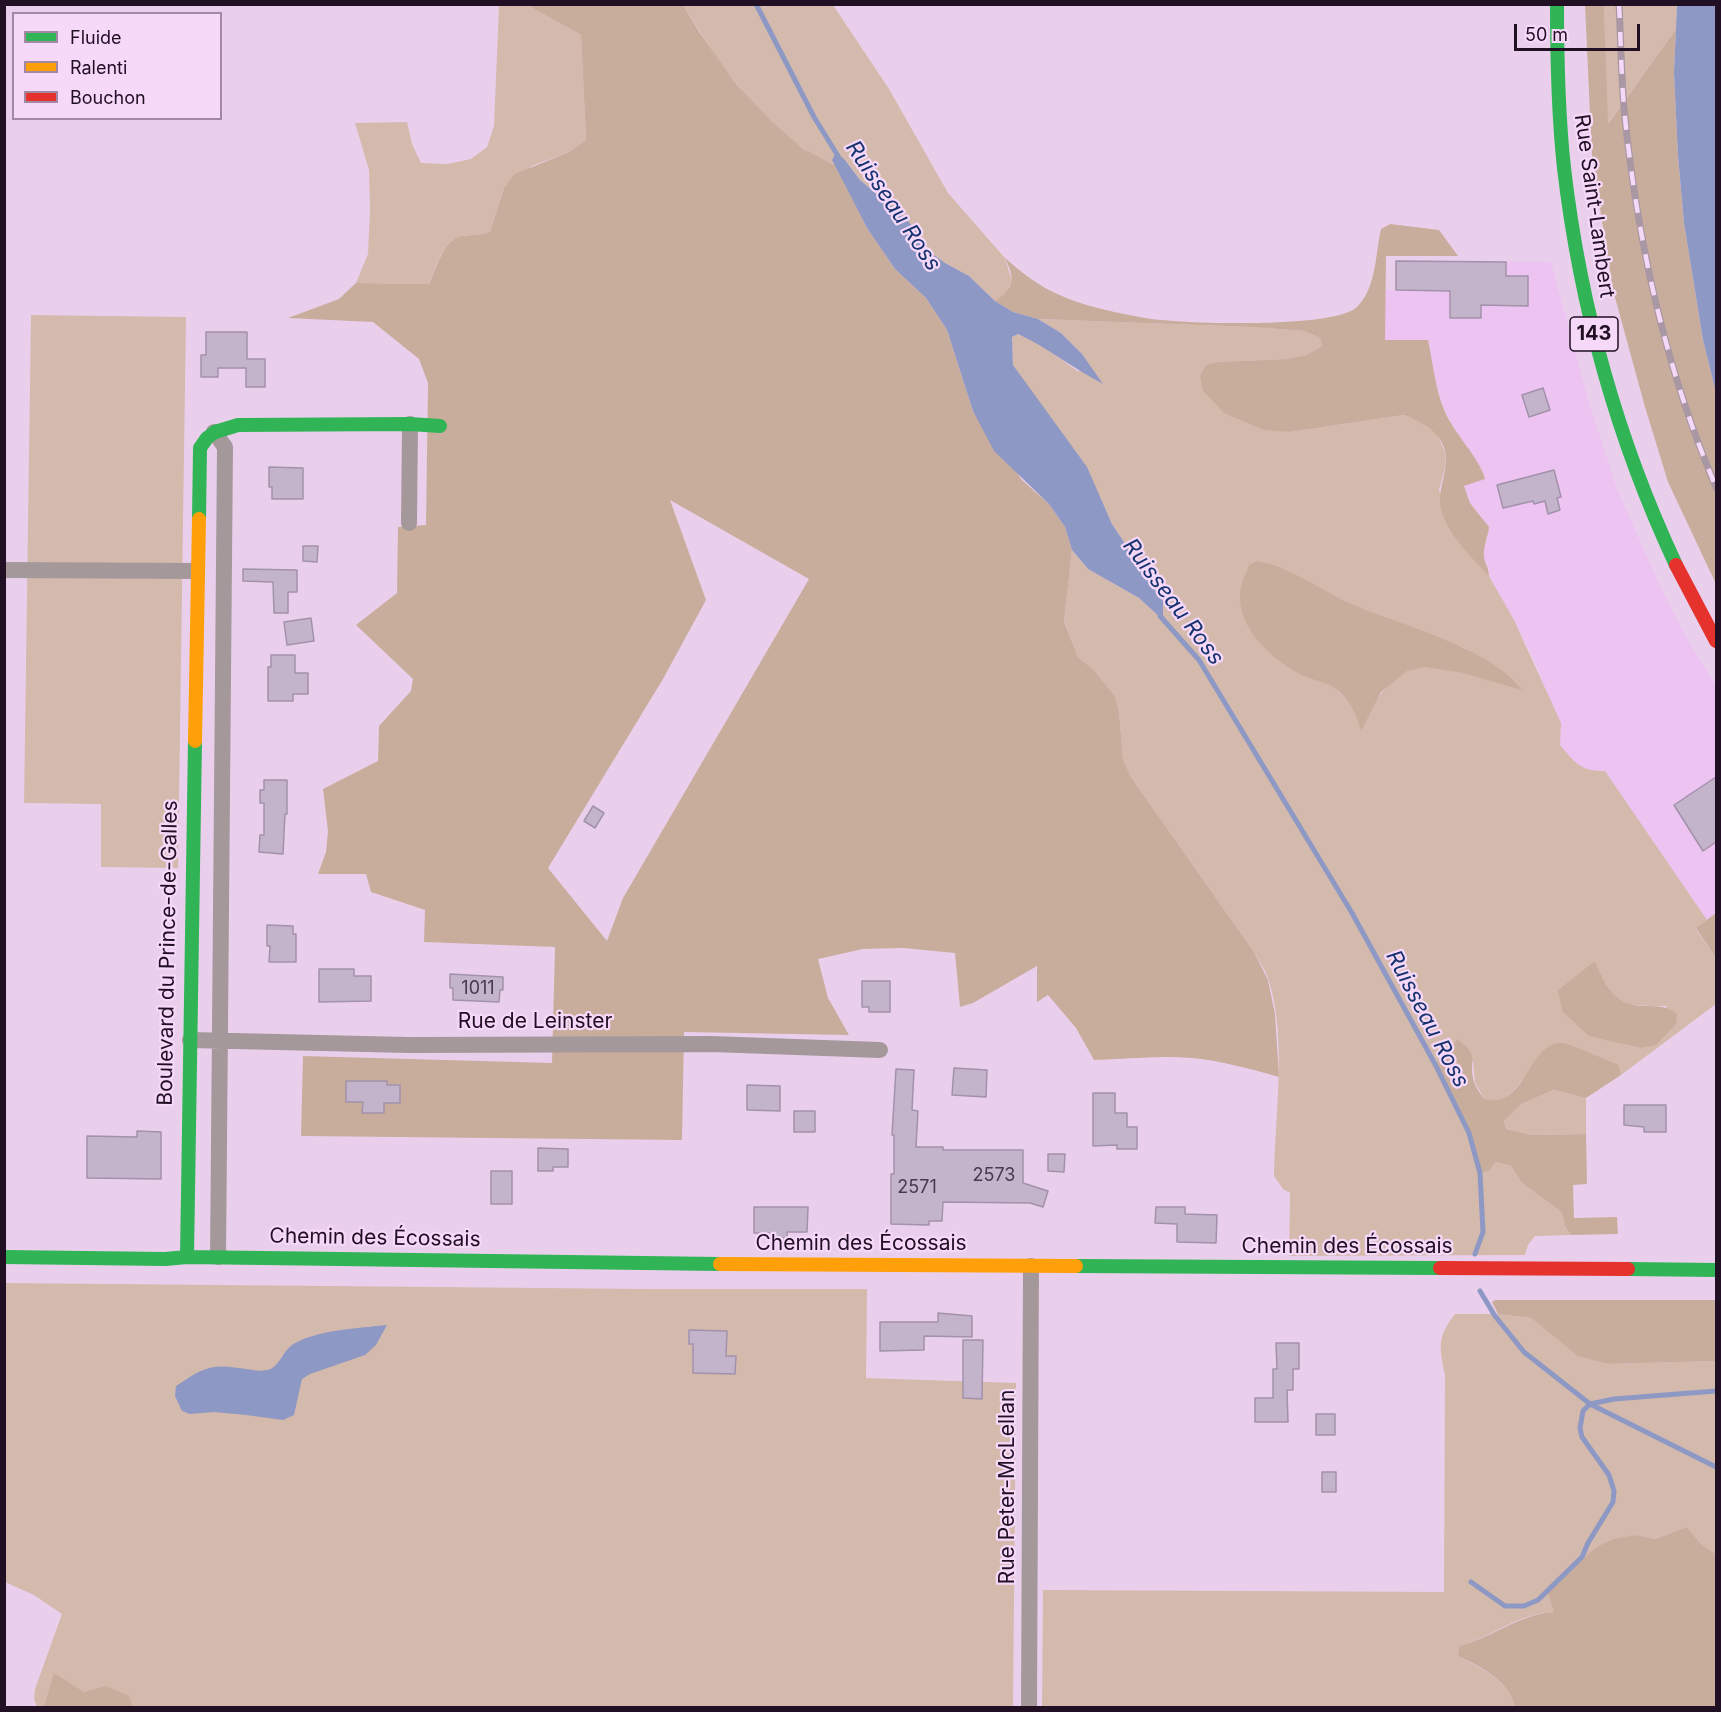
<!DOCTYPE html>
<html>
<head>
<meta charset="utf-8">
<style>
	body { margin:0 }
	#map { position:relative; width:1721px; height:1712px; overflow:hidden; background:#eacfed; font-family:Inter,sans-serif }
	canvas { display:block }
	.frame { position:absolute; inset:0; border:6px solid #210f23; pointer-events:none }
	.legend { position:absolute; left:12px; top:12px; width:210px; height:108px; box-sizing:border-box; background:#f6d8f9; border:2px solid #a188a3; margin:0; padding:8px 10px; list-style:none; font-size:18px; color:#210f23 }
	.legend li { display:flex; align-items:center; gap:12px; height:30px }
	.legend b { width:30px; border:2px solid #a188a3 }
	.scale { position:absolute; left:1514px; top:24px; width:126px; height:27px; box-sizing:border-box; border:3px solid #210f23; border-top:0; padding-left:8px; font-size:18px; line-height:21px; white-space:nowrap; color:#210f23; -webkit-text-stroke:4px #f6d8f9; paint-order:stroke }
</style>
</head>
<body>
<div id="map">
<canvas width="1721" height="1712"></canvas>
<div class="frame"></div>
<ul class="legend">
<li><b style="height:8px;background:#30b455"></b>Fluide</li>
<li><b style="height:8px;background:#ff9f0a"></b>Ralenti</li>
<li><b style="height:8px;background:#e5322d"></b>Bouchon</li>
</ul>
<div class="scale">50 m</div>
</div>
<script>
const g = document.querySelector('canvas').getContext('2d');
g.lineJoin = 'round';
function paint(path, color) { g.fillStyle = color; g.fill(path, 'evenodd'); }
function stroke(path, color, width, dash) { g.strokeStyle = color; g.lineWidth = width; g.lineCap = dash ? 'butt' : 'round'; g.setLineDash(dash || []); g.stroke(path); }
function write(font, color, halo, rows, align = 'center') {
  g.font = font + ' Inter,sans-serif'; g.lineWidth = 4.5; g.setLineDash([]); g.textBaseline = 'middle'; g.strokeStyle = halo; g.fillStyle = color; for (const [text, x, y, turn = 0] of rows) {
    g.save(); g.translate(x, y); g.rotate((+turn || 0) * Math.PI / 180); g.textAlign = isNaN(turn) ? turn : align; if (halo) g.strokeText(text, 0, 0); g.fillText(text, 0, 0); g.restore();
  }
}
paint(new Path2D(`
	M1396 261 1551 262 1589 403 1617 489 1661 588 1691 646 1716 686V913L1707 920 1605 771H1590L1578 766 1560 745V728L1536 664 1514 620 1489 576V568L1484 560V548L1488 538 1481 515 1470 503 1464 485 1484 479 1481 467 1469 452 1452 424 1445 411 1438 390 1385 340V290H1396Z`), '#edc3f2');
paint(new Path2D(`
	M499 5H527L581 35 586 140 569 152 532 166 504 188 490 232C479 235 471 235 461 236 443 240 435 269 429 284L356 283 368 254 370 210 369 170 355 123 407 122 412 144 421 163 447 164 471 159 487 147 494 126Z
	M683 5H833L889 89 948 193 1005 258 1012 281 1007 293 995 301 969 276 945 263 926 249 915 229 860 180 845 160H833L835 165C824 159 811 155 802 148 751 111 715 57 683 5Z
	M1604 5H1677L1676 29 1607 125Z
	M31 315 186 317 178 868 101 867V804L24 803Z
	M1038 319 1251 327 1304 331 1320 338 1322 346 1306 355 1288 359 1216 362 1206 365 1200 375 1290 432 1404 415 1420 421 1437 434 1445 452 1446 464 1439 490 1456 538 1489 576 1514 620 1561 723 1560 745C1576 763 1579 771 1605 771L1707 920 1696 929 1716 958V1004L1621 1075 1619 1065 1524 1078C1511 1093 1506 1105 1485 1100L1475 1083 1473 1062 1457 1039 1446 1056 1436 1064 1469 1133 1480 1173 1489 1171 1496 1162 1511 1166 1522 1183 1560 1211 1563 1216 1564 1225 1571 1235 1535 1236 1528 1245 1525 1255 1289 1256 1290 1193 1283 1189 1274 1176C1275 1114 1287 1040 1269 981 1266 971 1259 961 1254 952L1131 777 1123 759 1119 711 1115 696 1094 670 1078 657 1064 620 1072 550 1088 569 1139 598 1163 620V601L1112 524 1105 508 1048 416 1013 365 1012 337 1018 334 1041 345 1079 372 1082 354 1061 333ZM1320 589 1351 604 1466 649 1463 673C1451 671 1437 666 1425 667 1391 668 1373 703 1361 730L1354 707 1334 687ZM1595 961C1615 1006 1619 1006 1667 1006L1640 1048 1620 1043Z
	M1554 1090 1586 1098V1134L1532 1135 1506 1129 1504 1120 1521 1104Z
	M4 1283 649 1289H867L866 1378 1016 1383 1013 1707H37L34 1699 35 1689 62 1614 34 1595 5 1582Z
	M1455 1314H1498L1531 1318 1578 1355 1608 1364 1716 1361V1554L1701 1544 1687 1527 1655 1539 1636 1535 1595 1548 1576 1566 1554 1612C1519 1613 1492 1637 1459 1646L1458 1656C1482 1669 1508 1679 1515 1707L1042 1708 1043 1590 1444 1592 1445 1375C1439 1347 1437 1337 1455 1314Z`), '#d4baad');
paint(new Path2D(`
	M527 5H683L700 33 737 85 772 122 803 149 835 165 867 228 895 269 926 298 947 330 973 411 1022 480 1049 504 1065 527 1072 550 1064 621 1078 657 1094 670 1115 696 1119 711 1123 759 1131 777 1254 952 1268 980 1275 1014 1279 1077C1251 1069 1222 1061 1192 1058 1160 1055 1127 1059 1094 1060L1076 1028 1048 995 1037 1002V966L973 1003 960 1007 955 953 903 948 863 949 818 959 828 998 849 1035 684 1032 682 1140 301 1136 303 1056 552 1063 555 947 424 942 425 910 371 892 366 874H318L326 852 328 831 323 789 378 761 379 726 411 691 413 679 356 625 397 593 398 527 426 525 428 383 419 359 373 322 288 318 339 299 356 283 429 284C436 269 443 240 461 236 471 235 479 235 490 232L504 188 515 174 569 152 586 140 581 35ZM670 500 809 579 623 898 607 941 548 868 663 679 706 600Z
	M1585 5H1604L1608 124 1676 29 1674 73 1678 156 1684 223 1703 340 1716 393V584L1668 482 1645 407 1613 290 1592 158Z
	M1390 224 1439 230 1458 256H1386L1385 340H1428C1433 363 1435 389 1445 412 1455 435 1479 457 1485 479L1464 486 1470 503 1489 527C1488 537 1483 547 1484 557 1485 564 1489 568 1489 576 1473 559 1453 540 1444 518 1435 496 1444 483 1446 463 1448 437 1426 423 1404 415L1290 432 1264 430 1224 413 1203 391 1200 375 1206 365 1216 362 1287 359 1306 355 1322 346 1320 338 1304 331 1251 327 1038 319 1013 312 995 301C1015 288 1015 279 1005 258 1022 273 1040 287 1062 296 1087 307 1118 313 1145 318 1180 324 1334 329 1357 307 1377 287 1375 254 1381 229Z
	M1257 561C1289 566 1322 591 1352 604 1402 626 1490 647 1522 690L1463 673 1426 667 1407 671 1381 692 1361 731C1356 714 1351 701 1336 689 1326 681 1309 680 1298 673 1269 657 1233 624 1241 586 1243 579 1247 572 1249 565Z
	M1716 913V958L1696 928Z
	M1595 961C1607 987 1613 1006 1646 1006 1659 1006 1666 1006 1677 1014L1676 1024 1656 1045 1640 1048 1589 1036 1562 1011 1558 990Z
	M1457 1039C1481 1056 1468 1059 1474 1082 1476 1088 1481 1094 1484 1099 1526 1111 1528 1041 1562 1043 1571 1044 1608 1061 1619 1065L1621 1075 1586 1098 1554 1090 1521 1104 1504 1121 1506 1129 1532 1135 1586 1134 1587 1184 1573 1185 1574 1218 1617 1217 1618 1234 1571 1235 1564 1225 1563 1216 1560 1211 1522 1183 1511 1166 1496 1162 1489 1171 1480 1173 1469 1133 1435 1064 1446 1056Z
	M1495 1300H1716V1361L1608 1364 1578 1356 1531 1318 1498 1314 1492 1302Z
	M1687 1527 1701 1544 1716 1554V1707H1515C1508 1679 1482 1668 1458 1656L1459 1646C1492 1638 1519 1614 1554 1612L1547 1590 1595 1548 1613 1539 1636 1535 1655 1539Z
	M54 1673 84 1692 106 1686 129 1696 133 1707H44Z`), '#c9ad9c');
paint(new Path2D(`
	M1677 5H1716V393L1703 340 1684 223 1678 156 1674 73Z
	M836 152 845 160 860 180 905 218 915 229 926 249 945 263 969 276 995 301 1013 312 1038 319 1061 333 1082 354 1103 384C1074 369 1048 348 1018 334L1012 337 1013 365 1087 467 1112 524 1163 601V620L1139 598 1088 569 1072 550 1065 527 1049 504 994 451 973 411 947 330 926 298 895 269 867 228 832 160Z
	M387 1325 376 1345 365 1355 310 1374 302 1379 294 1415 283 1420 246 1415 214 1412 190 1414 182 1411 175 1396 176 1386C200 1370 209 1363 239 1368 248 1369 258 1372 267 1370 279 1368 282 1352 292 1345 315 1330 360 1328 387 1325Z`), '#8e98c4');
stroke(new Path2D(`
	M756 4 814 117 838 156
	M1160 616 1199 660 1352 913 1435 1064 1469 1133 1480 1173 1483 1232 1475 1254
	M1480 1291 1495 1316 1524 1352 1590 1404 1716 1467
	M1471 1582 1505 1606H1524L1538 1600 1582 1557 1588 1543 1613 1502 1614 1491 1609 1475 1582 1437 1580 1428 1583 1411 1590 1404 1614 1399 1716 1391`), '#8e98c4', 5);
const building = new Path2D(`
	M1396 261 1506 262V276H1528V306L1481 305V318H1450V291L1396 290Z
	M206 332H247V359H265V387H246V368H218V377H201V355H206Z
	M1543 388 1550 410 1529 417 1522 395Z
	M269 467 303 468V499H272V487H269Z
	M1554 470 1561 497 1557 498 1560 510 1548 514 1545 501 1534 504 1533 501 1503 508 1497 485Z
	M303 546H318L317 562 303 561Z
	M243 569 297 570V592H288V613H274L273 582 243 581Z
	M311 618 314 641 287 645 284 622Z
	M271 655H295V673H308V694H293V701H268V667H271Z
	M1716 777V842L1703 851 1674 805Z
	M264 780H287V814H285L283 854 259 852 260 835H264V803H260V790H264Z
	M593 806 604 813 595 828 584 821Z
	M267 925 293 926V934H296V962H269L270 946H267Z
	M319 969H354V976H371V1001L319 1002Z
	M450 974 503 977V990H500L499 1002 453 1000V988H450Z
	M862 981H890V1012H869V1007H862Z
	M954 1068 987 1070 986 1097 952 1095Z
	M896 1069 914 1070 912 1110 918 1111 916 1147H943V1150H1023V1183L1048 1191 1043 1207 1030 1203 943 1202 942 1221H929V1225L891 1224V1174H894V1135H892Z
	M346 1081H387V1085H400V1103H384V1113H362L363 1102H346Z
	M747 1085 780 1086V1111L747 1110Z
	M1093 1093H1115V1113H1127V1127H1137V1149H1117V1145L1093 1146Z
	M1624 1105H1666V1132H1644V1127L1624 1125Z
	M794 1111H815V1132H794Z
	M137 1131 161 1132V1179L87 1178V1136L137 1137Z
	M538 1148 568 1149V1167H553V1171H538Z
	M1048 1154H1065L1064 1172 1048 1171Z
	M491 1171H512V1204H491Z
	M754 1207H808L807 1232H787V1238H772V1233H754Z
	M1156 1207H1185V1214L1217 1215 1216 1243 1177 1242V1224L1155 1223Z
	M938 1313 972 1316V1337L924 1336V1350L880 1351V1322H938Z
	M689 1330 727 1331 726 1356H736L735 1374 693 1373V1344H689Z
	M963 1340H983L982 1399 963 1398Z
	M1276 1343H1299V1369H1293V1390H1287L1288 1422H1255V1398H1273V1369H1277Z
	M1316 1414H1335V1435H1316Z
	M1322 1472H1336V1492H1322Z`);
paint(building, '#c4b4cb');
stroke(building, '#a291aa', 1.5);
stroke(new Path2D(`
	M214 432 225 447 218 1257
	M409 523 410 424
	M4 570 197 571
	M190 1040 409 1045 711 1044 880 1050
	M1029 1708 1031 1266`), '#a5989b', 16);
stroke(new Path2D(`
	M1557 4C1557 59 1558 113 1564 168 1580 305 1617 439 1676 565
	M199 519 200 448 207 438 215 432 238 425 410 424 440 426
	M4 1257 165 1259 187 1257 720 1264
	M187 1257 195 741
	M1076 1266 1440 1268
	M1628 1269 1716 1270`), '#30b455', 14);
stroke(new Path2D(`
	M195 741 199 519
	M720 1264 1076 1266`), '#ff9f0a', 14);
stroke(new Path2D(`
	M1676 565 1716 641
	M1440 1268 1628 1269`), '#e5322d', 14);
const rail = new Path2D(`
	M1619 4C1621 42 1621 80 1625 118 1638 244 1666 370 1716 487`);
stroke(rail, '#a998a4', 7);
stroke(rail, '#f6d8f9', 4.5, [14]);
write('18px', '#4a384d', null, [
	["1011",478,989],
	["2573",994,1176],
	["2571",917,1188]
]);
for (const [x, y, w] of [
	[1594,334,48]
]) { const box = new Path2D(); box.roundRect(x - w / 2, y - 17, w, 34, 4.5); g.fillStyle = '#f6d8f9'; g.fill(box); stroke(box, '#210f23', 1.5); }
write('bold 20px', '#210f23', null, [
	["143",1594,334]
]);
write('21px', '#210f23', '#f6d8f9', [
	["Rue Saint-Lambert",1594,206,82],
	["Boulevard du Prince-de-Galles",168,953,-89],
	["Rue de Leinster",535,1022],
	["Chemin des Écossais",375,1238,1],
	["Chemin des Écossais",861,1244],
	["Chemin des Écossais",1347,1247],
	["Rue Peter-McLellan",1008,1487,-90]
]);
write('italic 22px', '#16326f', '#f6d8f9', [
	["Ruisseau Ross",893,206,56],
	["Ruisseau Ross",1173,602,53],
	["Ruisseau Ross",1427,1019,62]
]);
</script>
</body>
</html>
